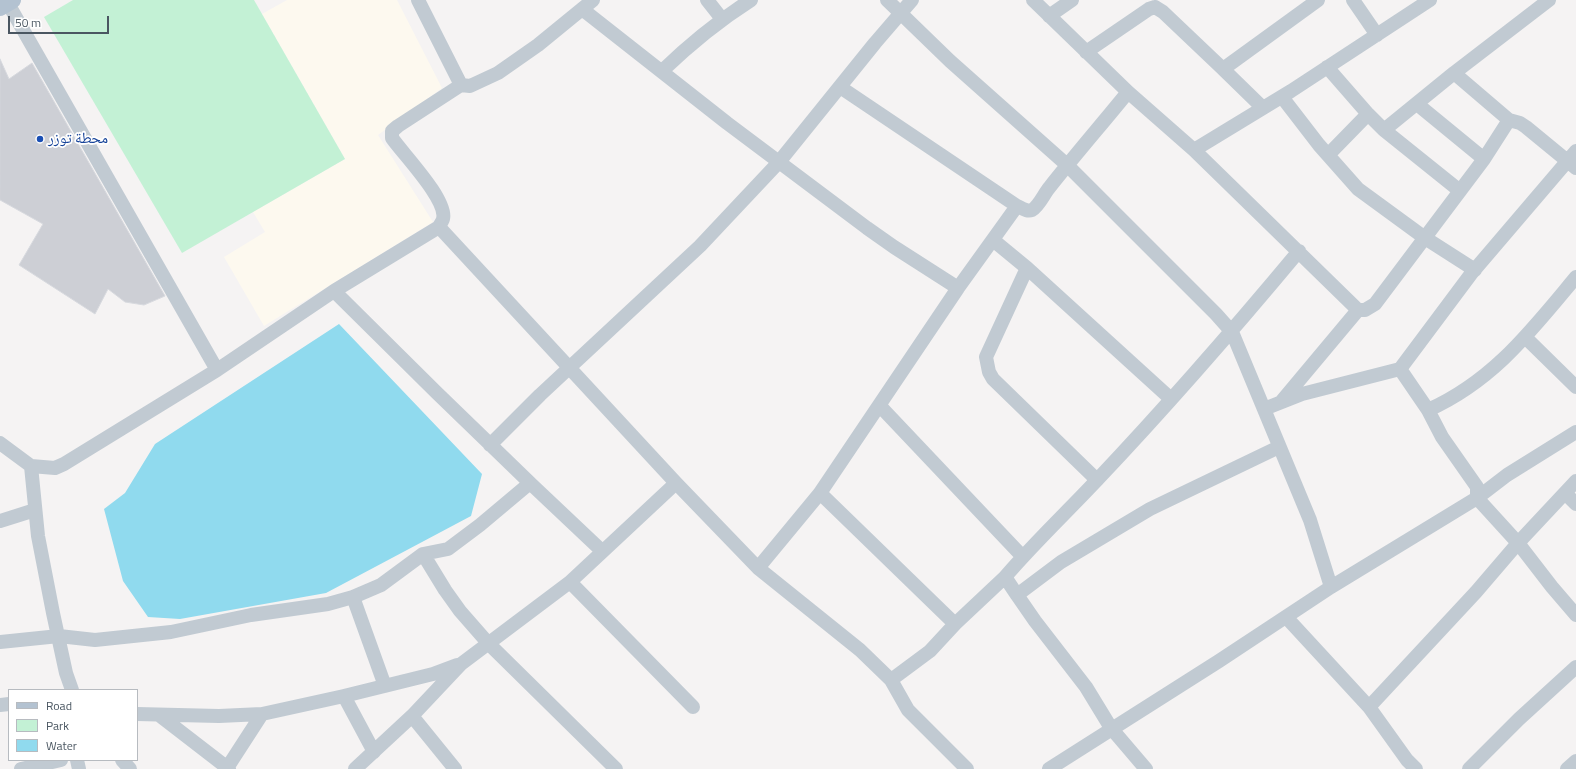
<!DOCTYPE html>
<html>
<head>
<meta charset="utf-8">
<style>
	body { margin:0 }
	#map { position:relative; width:1576px; height:769px; overflow:hidden; background:#f5f3f3; font-family:"Titillium Web",sans-serif }
	canvas { display:block }
	.legend { position:absolute; left:8px; top:689px; width:130px; height:72px; box-sizing:border-box; background:#fff; border:1px solid #b7bbc0; margin:0; padding:5px 7px; list-style:none; font-size:12px; color:#4a5661 }
	.legend li { display:flex; align-items:center; gap:8px; height:20px }
	.legend b { width:20px; border:1px solid #b7bbc0 }
	.scale { position:absolute; left:8px; top:16px; width:101px; height:18px; box-sizing:border-box; border:2px solid #4a5661; border-top:0; padding-left:5px; font-size:12px; line-height:14px; white-space:nowrap; color:#4a5661; -webkit-text-stroke:3px #fff; paint-order:stroke }
</style>
</head>
<body>
<div id="map">
<canvas width="1576" height="769"></canvas>
<ul class="legend">
<li><b style="height:5px;background:#b3c2d1"></b>Road</li>
<li><b style="height:11px;background:#c3f1d5"></b>Park</li>
<li><b style="height:11px;background:#90daee"></b>Water</li>
</ul>
<div class="scale">50 m</div>
</div>
<script>
const g = document.querySelector('canvas').getContext('2d');
g.lineJoin = 'round';
function paint(path, color) { g.fillStyle = color; g.fill(path, 'evenodd'); }
function stroke(path, color, width, dash) { g.strokeStyle = color; g.lineWidth = width; g.lineCap = dash ? 'butt' : 'round'; g.setLineDash(dash || []); g.stroke(path); }
function write(font, color, halo, rows, align = 'center') {
  g.font = font + ' "Titillium Web","Noto Naskh Arabic",sans-serif'; g.lineWidth = 3.5; g.setLineDash([]); g.textBaseline = 'middle'; g.strokeStyle = halo; g.fillStyle = color; for (const [text, x, y, turn = 0] of rows) {
    g.save(); g.translate(x, y); g.rotate((+turn || 0) * Math.PI / 180); g.textAlign = isNaN(turn) ? turn : align; if (halo) g.strokeText(text, 0, 0); g.fillText(text, 0, 0); g.restore();
  }
}
paint(new Path2D(`
	M287 0H397L442 88 378 135 433 222 264 326 224 257 265 232 253 212 345 159 262 14Z`), '#fdf9ef');
paint(new Path2D(`
	M73 0H254L345 159 182 253 44 17Z`), '#c3f1d5');
paint(new Path2D(`
	M339 324 482 474 471 516 326 593 180 619 148 617 123 581 104 509 125 493 155 444Z`), '#90daee');
const building = new Path2D(`
	M0 59 9 79 32 63 165 296 144 305 125 302 108 289 95 314 19 265 43 224 0 200Z`);
paint(building, '#cdcfd5');
stroke(building, '#d7d9de', 1);
stroke(new Path2D(`
	M6 0 217 370
	M418 0 461 85
	M707 0 722 19
	M887 0 950 61 1067 165 1216 314 1232 332 1310 520 1331 587
	M1033 0 1128 92 1194 150 1358 310H1365L1375 304 1484 159 1509 120
	M1353 0 1377 35
	M582 9 727 123 867 228 894 247 958 288
	M1049 16 1072 0
	M1086 52 1149 9 1155 7 1163 12 1223 69
	M1327 67 1368 114 1384 130 1454 73 1509 120 1520 123 1526 127 1576 168
	M662 71C690 44 718 21 751 0
	M1454 73 1549 0
	M840 87 1017 206C1022 208 1027 212 1032 210 1039 206 1044 194 1049 188 1075 155 1102 124 1128 92
	M1282 97 1319 145 1358 189 1425 238 1475 270
	M1417 104 1484 159
	M1263 108 1223 69 1318 0
	M1384 130 1460 191
	M1194 150 1291 91 1430 0
	M1328 155 1368 114
	M439 227 676 483 758 568 820 493 958 288 1017 206
	M993 240 1027 268 1171 399
	M1027 268 986 357 989 372 993 379 1097 480
	M1525 337 1576 387
	M1400 369 1428 410C1493 381 1531 331 1576 277
	M1281 402 1358 310
	M879 405 1022 556
	M1264 409 1302 394 1400 369 1471 274 1576 151
	M1428 410 1442 437 1477 487V498L1518 543 1552 587 1576 615
	M0 443 31 466 38 536 53 613 66 673 72 690
	M490 445 540 395 700 246 779 162 875 43 912 0
	M31 466 55 468 64 464 217 370 334 291 439 227C440 224 443 221 443 219 448 200 403 154 392 138V131L398 126 461 85 470 86 498 73 538 45 593 0
	M530 483 602 551
	M820 493 955 624
	M1565 493 1576 504
	M0 521 35 510
	M423 554 445 590 460 611 488 643 616 769
	M758 568 860 650 891 680 930 651 955 624 1005 577 1017 595 1061 562 1150 509 1279 447
	M1005 577C1034 543 1066 513 1097 480 1167 406 1234 329 1299 251
	M570 582 693 707
	M1017 595 1035 621 1086 687 1111 728 1146 769
	M353 597 385 686
	M1286 617 1369 707 1407 760 1416 769
	M0 642 59 636 95 640 171 632 251 615 328 604 353 597 381 585 423 554 448 549 480 525 530 483 437 393 334 291
	M891 680 908 710 967 769
	M344 696 374 752
	M0 705 9 704
	M1369 707 1476 592 1518 543 1576 481
	M137 714 219 716 262 714 344 696 433 674 457 665
	M159 715 229 769
	M412 716 455 769
	M77 760 79 769
	M122 760 130 769
	M227 768 262 714
	M21 769 61 760
	M355 769 412 716 461 664 570 582 676 483
	M1049 769 1219 661 1331 587 1477 498 1507 475 1576 432
	M1469 769 1519 719 1576 667
	M1567 769 1576 761`), '#c1cad2', 14);
stroke(new Path2D(`
	M0 7 12 0`), '#b3c2d1', 18);
for (const [x, y, r, color] of [
	[40,139,4,"#1a4fb4"]
]) { const dot = new Path2D(); dot.arc(x, y, r, 0, 2 * Math.PI); g.fillStyle = color; g.fill(dot); stroke(dot, '#fff', 1.5); }
write('15px', '#164399', '#fff', [
	["محطة توزر",48,139]
], 'left');
</script>
</body>
</html>
